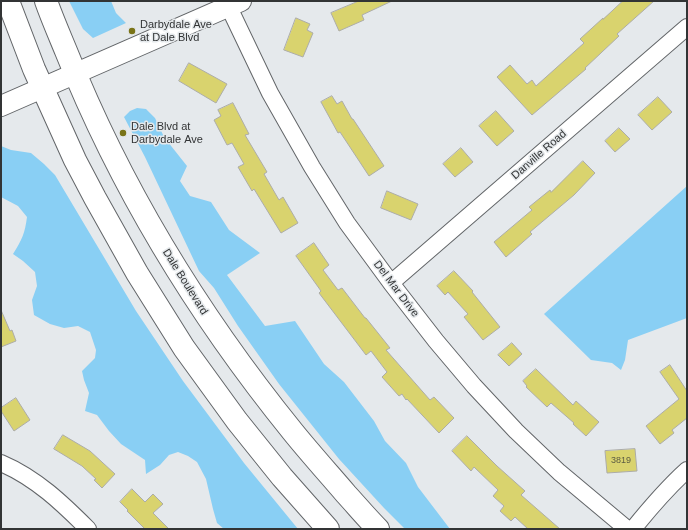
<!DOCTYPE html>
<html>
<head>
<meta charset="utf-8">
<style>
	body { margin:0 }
	#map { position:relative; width:688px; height:530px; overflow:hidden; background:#e5e9ec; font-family:Arial,sans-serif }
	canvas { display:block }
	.frame { position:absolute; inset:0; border:2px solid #323435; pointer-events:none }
</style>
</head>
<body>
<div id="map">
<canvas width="688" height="530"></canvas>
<div class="frame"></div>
</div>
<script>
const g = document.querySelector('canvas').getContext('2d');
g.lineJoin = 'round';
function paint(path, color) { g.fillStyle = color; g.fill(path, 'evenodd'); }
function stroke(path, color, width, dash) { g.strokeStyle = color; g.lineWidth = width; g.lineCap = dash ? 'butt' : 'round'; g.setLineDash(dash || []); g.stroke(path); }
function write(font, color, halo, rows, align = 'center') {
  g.font = font + ' Arial,sans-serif'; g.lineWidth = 3; g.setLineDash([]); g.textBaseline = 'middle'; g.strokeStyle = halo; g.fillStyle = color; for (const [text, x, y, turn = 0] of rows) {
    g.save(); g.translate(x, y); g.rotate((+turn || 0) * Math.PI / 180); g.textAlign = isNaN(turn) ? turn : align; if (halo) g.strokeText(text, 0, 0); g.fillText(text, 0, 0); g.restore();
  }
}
paint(new Path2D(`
	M69 1H111L116 13 126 23 93 38 83 29Z
	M137 108 146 109 155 118 164 137 187 166 180 181 190 196 211 202 229 230 260 253 227 275 265 326 295 321 324 364 344 382 374 421 385 441 406 463 418 487 450 529H405L384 508 339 459 279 384 238 326 214 288 199 271 145 157 124 117 130 111Z
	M1 146 11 150 31 153 44 164 55 175 136 311 183 381 244 463 298 529H224L217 523 213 509 206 479 197 462 188 456 178 452 169 455 160 465 146 474 145 460 121 444 109 431 97 415 85 411 89 393 84 380 82 371 95 358 96 350 90 332 78 326 64 328 50 324 34 315 32 300 37 286 35 272 23 261 13 254C22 240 25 233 27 217L18 206 1 197Z
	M687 186V318L628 340 625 360 621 370 612 363 591 360 544 314Z`), '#89cff4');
const building = new Path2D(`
	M359 1H392L362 15 364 20 339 31 331 13Z
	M623 1H654L617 34 619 36 585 68 586 69 532 115 497 77 510 65 527 84 532 80 536 86 584 43 580 39 603 18V19Z
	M296 18 310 24 307 30 313 33 303 57 284 50Z
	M189 63 227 84 216 103 179 81Z
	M332 96 337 104 342 101 352 119H353L384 166 369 176 340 132 338 133 321 102Z
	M658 97 672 112 652 130 638 115Z
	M233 103 249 134 245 135 267 172 264 174 279 200 283 197 298 223 281 233 254 189 252 191 238 167 244 164 232 143 227 145 214 120 221 116 218 110Z
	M496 111 514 131 497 146 479 126Z
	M619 128 630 139 615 152 605 141Z
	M461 148 473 162 455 177 443 164Z
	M583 161 595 173 574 195 530 232 532 234 506 257 494 242 532 210 529 207 550 190 551 192Z
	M387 191 418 204 411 220 381 208Z
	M314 243 329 265 323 270 338 290 342 288 365 318H366L390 348 386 350 430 400 434 397 454 418 439 433 407 399 406 400 402 394 399 396 382 377 387 372 371 351 366 355 319 293 321 291 296 256Z
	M454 271 473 291 472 292 500 327 483 340 464 317 468 314 448 292 445 295 437 286Z
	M1 310 10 331 12 330 16 341 1 347Z
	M512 343 522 354 509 366 498 355Z
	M670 365 687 391V418L672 430 674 433 660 444 646 426 679 399 660 372Z
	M536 369 573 405 576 401 599 422 586 436 573 424 574 423 551 403 547 407 526 387 527 386 523 381Z
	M16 398 30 420 14 431 1 411V408Z
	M63 435 90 451 115 474 102 488 94 480 96 479 82 466 54 449Z
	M467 436 497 466 525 491 521 495 560 529H528L515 517 511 521 500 511 504 506 493 496 498 490 474 467 471 471 452 451Z
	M635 449 637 471 607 473 605 451Z
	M132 489 145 502 153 494 163 504 153 513 169 529H145L127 511 128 510 120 502Z`);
paint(building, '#d9d36e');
stroke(building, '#acaca8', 1);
const minor = new Path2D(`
	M226 1 270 93 312 167 347 223 391 283 436 341 474 386 516 431 559 472 627 529
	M391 283 687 27
	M1 463C36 478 62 503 88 529
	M633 529C650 508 667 488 687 470`);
const tertiary = new Path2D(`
	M1 106 241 1`);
const primary = new Path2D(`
	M8 1 34 69 75 160 95 198 137 273 184 348 237 421 282 477 328 529
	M46 1C52 18 59 34 66 51 121 189 199 316 293 432 310 453 328 473 346 494 357 506 367 518 378 529`);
stroke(minor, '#626568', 18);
stroke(tertiary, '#626568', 22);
stroke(primary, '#626568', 24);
stroke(minor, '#fff', 16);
stroke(tertiary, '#fff', 20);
stroke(primary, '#fff', 22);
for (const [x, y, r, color] of [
	[132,31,4,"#7a7418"],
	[123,133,4,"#7a7418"]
]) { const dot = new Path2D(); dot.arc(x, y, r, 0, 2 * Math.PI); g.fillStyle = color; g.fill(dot); stroke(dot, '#e5e9ec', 1.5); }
write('9px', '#5c5c43', null, [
	["3819",621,461]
]);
write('11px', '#323435', '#e5e9ec', [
	["Darbydale Ave",140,25],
	["at Dale Blvd",140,38],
	["Dale Blvd at",131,127],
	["Darbydale Ave",131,140]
], 'left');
write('11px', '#323435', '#e5e9ec', [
	["Danville Road",539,155,-41],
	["Dale Boulevard",185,282,58],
	["Del Mar Drive",396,289,53]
]);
</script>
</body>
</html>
